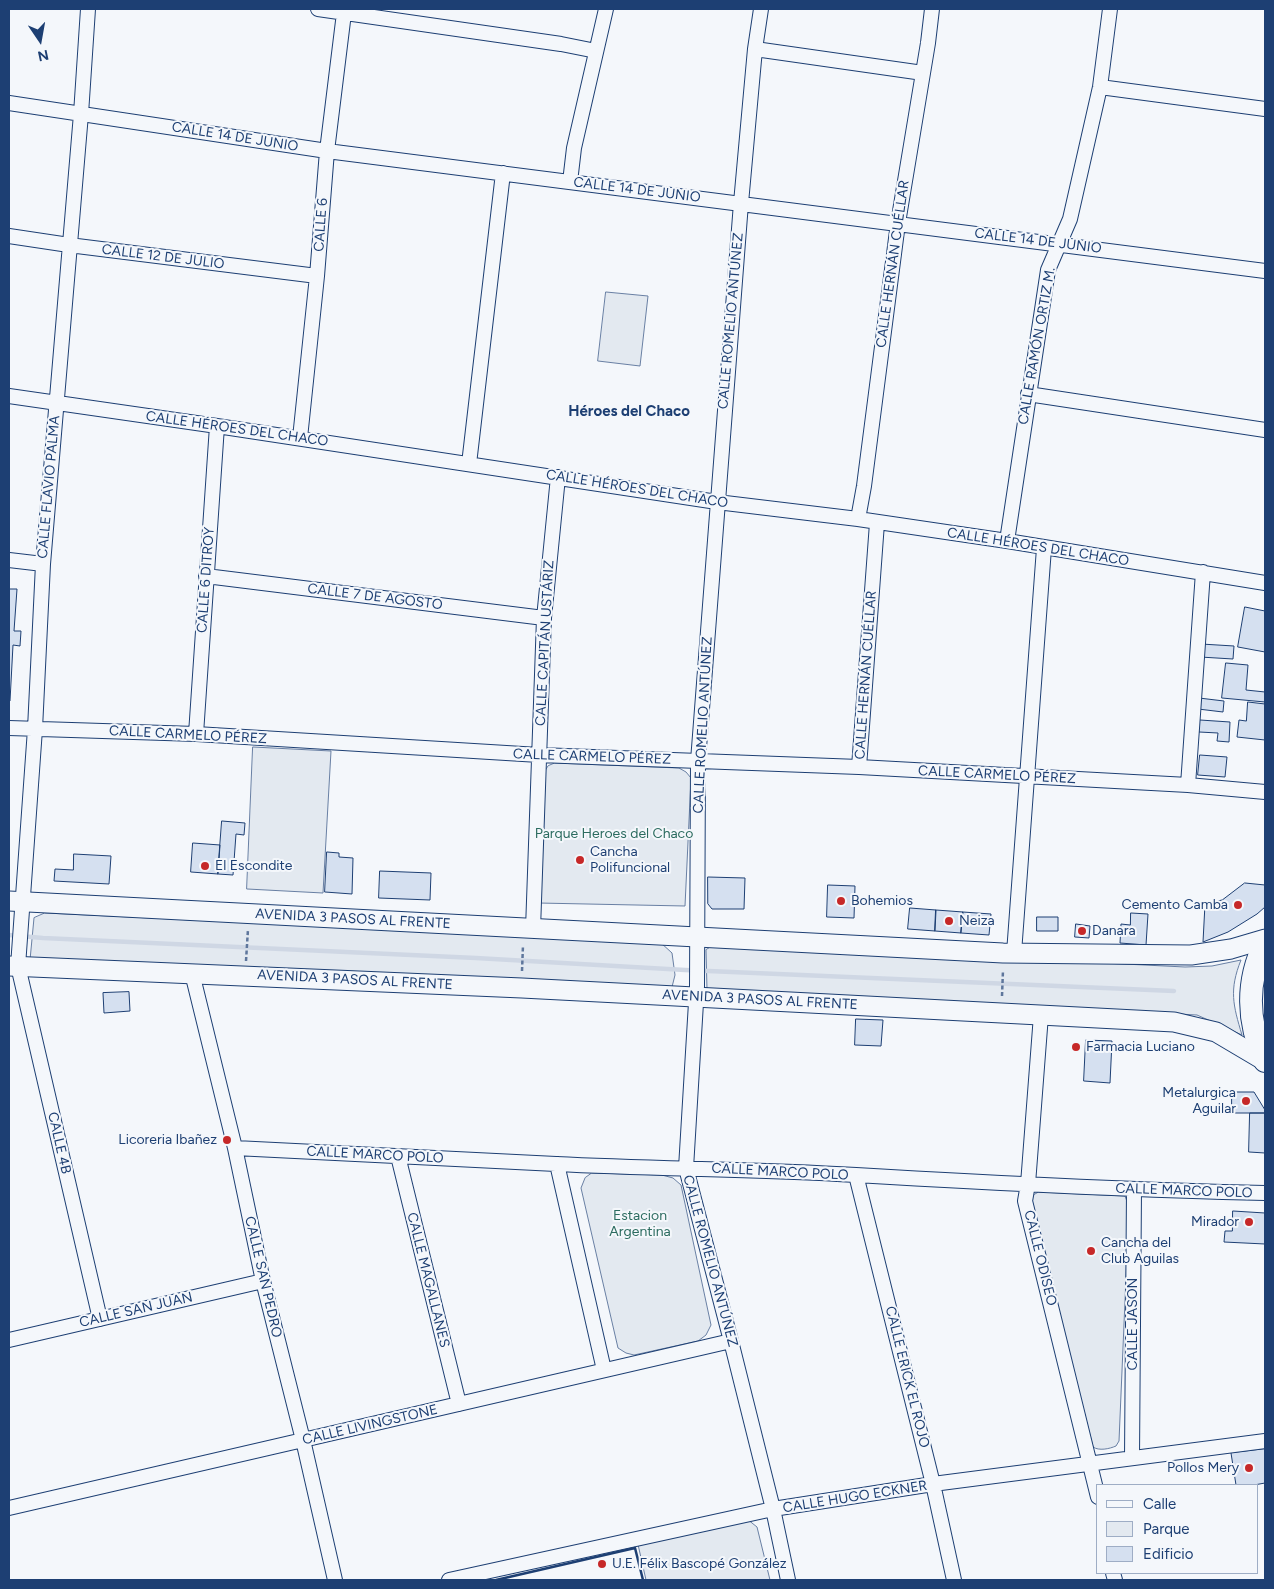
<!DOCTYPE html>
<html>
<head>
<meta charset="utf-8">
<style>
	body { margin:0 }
	#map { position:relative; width:1274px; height:1589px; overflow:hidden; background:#f4f7fb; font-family:Figtree,sans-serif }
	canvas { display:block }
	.frame { position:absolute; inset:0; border:10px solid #1d3f73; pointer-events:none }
	.legend { position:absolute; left:1096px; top:1484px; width:162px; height:90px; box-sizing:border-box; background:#f4f7fb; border:1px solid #9eadc5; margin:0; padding:6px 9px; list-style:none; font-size:15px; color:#1d3f73 }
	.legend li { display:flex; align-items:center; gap:10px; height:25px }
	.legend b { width:25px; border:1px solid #9eadc5 }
	.north { position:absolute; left:15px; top:15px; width:50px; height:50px; -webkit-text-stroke:4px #f4f7fb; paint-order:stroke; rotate:168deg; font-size:14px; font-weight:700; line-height:20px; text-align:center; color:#1d3f73 }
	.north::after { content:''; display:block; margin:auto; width:18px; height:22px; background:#1d3f73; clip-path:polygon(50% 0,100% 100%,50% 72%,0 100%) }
</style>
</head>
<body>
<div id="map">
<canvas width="1274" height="1589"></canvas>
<div class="frame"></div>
<ul class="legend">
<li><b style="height:6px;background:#f4f7fb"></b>Calle</li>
<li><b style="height:14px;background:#e3e9f0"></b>Parque</li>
<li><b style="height:14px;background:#d5e0f0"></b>Edificio</li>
</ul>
<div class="north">N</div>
</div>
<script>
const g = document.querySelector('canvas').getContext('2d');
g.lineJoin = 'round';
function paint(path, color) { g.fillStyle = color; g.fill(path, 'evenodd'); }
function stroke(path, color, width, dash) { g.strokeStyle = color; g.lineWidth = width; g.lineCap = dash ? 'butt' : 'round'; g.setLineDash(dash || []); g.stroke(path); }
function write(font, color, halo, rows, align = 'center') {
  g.font = font + ' Figtree,sans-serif'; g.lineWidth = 4; g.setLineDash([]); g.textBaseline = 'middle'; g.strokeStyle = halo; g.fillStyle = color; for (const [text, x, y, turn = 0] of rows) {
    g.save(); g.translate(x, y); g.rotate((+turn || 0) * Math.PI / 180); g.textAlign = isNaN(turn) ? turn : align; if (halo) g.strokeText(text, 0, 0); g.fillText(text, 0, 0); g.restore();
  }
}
const green = new Path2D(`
	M606 292 648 296 640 366 598 361Z
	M253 747 331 751 323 893 247 889Z
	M555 763 679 768 686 772 691 778 685 906 538 903 544 772 548 766Z
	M45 913 660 942 672 953 675 975 672 987 30 960 34 918Z
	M716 944 1185 967 1212 966 1241 960C1229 990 1233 1005 1242 1035L1197 1015 707 990 706 950Z
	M592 1173 662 1175 673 1178 681 1185 711 1325 706 1335 698 1341 634 1355 626 1353 618 1348 581 1188 585 1178Z
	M1039 1192 1125 1196 1129 1207 1119 1441 1116 1446C1109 1449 1099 1451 1093 1447L1031 1204 1032 1196Z
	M747 1519 757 1527 770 1580H646L637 1540Z`);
paint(green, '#e3e9f0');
stroke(green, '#687fa3', 1);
stroke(new Path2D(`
	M9 935 43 938 476 958 685 970 1174 991`), '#cfd7e4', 4.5);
const building = new Path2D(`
	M9 589H17L14 631H21L20 646 13 645 10 701H9Z
	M1245 607 1265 611V652L1238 647Z
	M1201 644 1234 646 1233 659 1200 657Z
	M1226 663 1248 665 1246 690 1265 692V702L1222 698Z
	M1199 698 1224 701 1223 712 1198 709Z
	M1248 702 1265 704V740L1237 737 1239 720 1246 721Z
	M1200 720 1230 722 1229 742 1217 741 1218 733 1199 732Z
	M1200 755 1227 757 1225 777 1198 775Z
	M222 821 245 823 244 835 236 834 233 875 218 874Z
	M193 843 220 845 218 874 191 872Z
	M327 852 339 853V857L353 858 352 894 325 892Z
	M74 854 111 856 109 884 54 881 55 869 73 870Z
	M380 871 431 873 430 900 379 898Z
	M708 877 745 878 744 909H712L708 904Z
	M1245 883 1265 885V907L1257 914 1228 932 1203 942 1205 904 1222 900Z
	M828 885 855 886 854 918 827 917Z
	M910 908 936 910 935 931 908 929Z
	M936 910 963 912 961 933 935 931Z
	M963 912 991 914 989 935 961 933Z
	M1131 913 1148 914 1146 945 1120 943 1121 924 1130 925Z
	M1037 917H1058V931H1037Z
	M1076 924 1090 926 1089 938 1075 937Z
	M129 992 130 1011 104 1013 103 993Z
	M856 1019 883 1020 881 1046 855 1045Z
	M1086 1040 1112 1041 1110 1083 1084 1081Z
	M1232 1092H1254L1265 1110V1113H1232Z
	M1250 1113H1265V1153L1249 1152Z
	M1233 1211 1265 1213V1244L1224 1242 1225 1231H1232Z
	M1265 1449V1483L1254 1485H1236L1231 1453Z`);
paint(building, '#d5e0f0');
stroke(building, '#1d3f73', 1);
const minor = new Path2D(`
	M88 9 81 114 43 564 35 729 18 966 100 1319
	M318 9 561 44 596 51
	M761 9 755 49 741 203 698 761 697 986 686 1168 731 1341 773 1509 788 1580
	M755 49 923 73
	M1100 87 1265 109
	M9 103 327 151 1265 271
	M570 182 574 148 606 9
	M9 236 69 245 317 276
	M1028 394 1265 430
	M9 396 217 426 717 502 858 519 1007 541 1265 583
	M300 438 317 276 327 151 344 13
	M469 464 503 173
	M858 519 864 486 898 223 928 43 932 9
	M1007 541 1048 270 1070 219 1100 87 1110 9
	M9 560 43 564
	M206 576 544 618
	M9 728 196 734 539 755 859 767 1188 785 1265 792
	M196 734 217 426
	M859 767 877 523
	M1188 785 1203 572
	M533 929 544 618 558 477
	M1014 953 1044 548
	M192 973 235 1148 263 1281 303 1440 335 1580
	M1041 1015 1028 1184 1025 1201 1098 1497
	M235 1148C342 1153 449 1159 556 1164 656 1169 756 1169 856 1175 992 1183 1129 1190 1265 1193
	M398 1156 459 1404
	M557 1164 604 1370
	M856 1175 933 1484 954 1580
	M9 1340 263 1281
	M1132 1458 1134 1190
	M9 1508 731 1341
	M1113 1573 1115 1580
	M449 1580 773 1509 933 1484 1265 1441`);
const secondary = new Path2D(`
	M9 901 1003 953 1191 955 1231 949 1265 939
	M9 966 522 988 1174 1022 1216 1032 1265 1061`);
const trunk = new Path2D(`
	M1265 943C1246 981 1247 1022 1265 1061`);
stroke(minor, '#1d3f73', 16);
stroke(secondary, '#1d3f73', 21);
stroke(trunk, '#1d3f73', 24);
stroke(new Path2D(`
	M246 961 248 929
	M522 971 523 945
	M1002 996 1003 970`), '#5e769c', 2.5, [4, 2.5]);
stroke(minor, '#f4f7fb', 14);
stroke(secondary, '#f4f7fb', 19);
stroke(trunk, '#f4f7fb', 22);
stroke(new Path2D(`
	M496 1580 635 1548 643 1580`), '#1d3f73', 2.5);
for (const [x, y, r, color] of [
	[580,860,5,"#c62828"],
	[205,866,5,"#c62828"],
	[841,901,5,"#c62828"],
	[1238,905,5,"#c62828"],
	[949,921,5,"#c62828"],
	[1082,931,5,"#c62828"],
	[1076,1047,5,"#c62828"],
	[1246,1101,5,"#c62828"],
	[227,1140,5,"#c62828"],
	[1249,1222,5,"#c62828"],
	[1091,1251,5,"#c62828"],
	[1249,1468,5,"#c62828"],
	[602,1564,5,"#c62828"]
]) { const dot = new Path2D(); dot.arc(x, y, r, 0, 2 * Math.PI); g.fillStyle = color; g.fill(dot); stroke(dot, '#f4f7fb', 2); }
write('14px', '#1d3f73', '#f4f7fb', [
	["CALLE 14 DE JUNIO",235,137,9],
	["CALLE 14 DE JUNIO",637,190,7],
	["CALLE 6",321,225,-86],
	["CALLE 14 DE JUNIO",1038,241,7],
	["CALLE 12 DE JULIO",163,257,7],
	["CALLE HERNÁN CUÉLLAR",893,264,-82],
	["CALLE ROMELIO ANTÚNEZ",731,321,-85],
	["CALLE RAMÓN ORTIZ M.",1037,346,-80],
	["CALLE HÉROES DEL CHACO",237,429,8],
	["CALLE FLAVIO PALMA",49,487,-85],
	["CALLE HÉROES DEL CHACO",637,489,9],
	["CALLE HÉROES DEL CHACO",1038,547,9],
	["CALLE 6 DITROY",206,580,-86],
	["CALLE 7 DE AGOSTO",375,597,7],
	["CALLE CAPITÁN USTÁRIZ",545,643,-87],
	["CALLE HERNÁN CUÉLLAR",866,675,-86],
	["CALLE ROMELIO ANTÚNEZ",703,725,-87],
	["CALLE CARMELO PÉREZ",188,735,3],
	["CALLE CARMELO PÉREZ",592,757,2],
	["CALLE CARMELO PÉREZ",997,775,3],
	["AVENIDA 3 PASOS AL FRENTE",353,919,3],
	["AVENIDA 3 PASOS AL FRENTE",355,980,3],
	["AVENIDA 3 PASOS AL FRENTE",760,1000,3],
	["CALLE 4B",59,1143,77],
	["CALLE MARCO POLO",375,1155,3],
	["CALLE MARCO POLO",780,1172,3],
	["CALLE MARCO POLO",1184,1191,2],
	["CALLE ODISEO",1040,1258,76],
	["CALLE ROMELIO ANTÚNEZ",710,1261,75],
	["CALLE SAN PEDRO",263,1277,77],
	["CALLE MAGALLANES",428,1280,76],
	["CALLE SAN JUAN",136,1310,-13],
	["CALLE JASON",1133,1324,-90],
	["CALLE ERICK EL ROJO",907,1377,76],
	["CALLE LIVINGSTONE",370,1425,-13],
	["CALLE HUGO ECKNER",855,1497,-9]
]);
write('14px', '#2c6c60', '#f4f7fb', [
	["Parque Heroes del Chaco",614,834],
	["Estacion",640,1216],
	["Argentina",640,1232]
]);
write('14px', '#1d3f73', '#f4f7fb', [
	["Cancha",590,852],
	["Polifuncional",590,868],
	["El Escondite",215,866],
	["Bohemios",851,901],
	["Cemento Camba",1228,905,"right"],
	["Neiza",959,921],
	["Danara",1092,931],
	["Farmacia Luciano",1086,1047],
	["Metalurgica",1236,1093,"right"],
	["Aguilar",1236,1109,"right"],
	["Licoreria Ibañez",217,1140,"right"],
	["Mirador",1239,1222,"right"],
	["Cancha del",1101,1243],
	["Club Aguilas",1101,1259],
	["Pollos Mery",1239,1468,"right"],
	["U.E. Félix Bascopé González",612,1564]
], 'left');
write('bold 15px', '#1d3f73', '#f4f7fb', [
	["Héroes del Chaco",629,412]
]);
</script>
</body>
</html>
